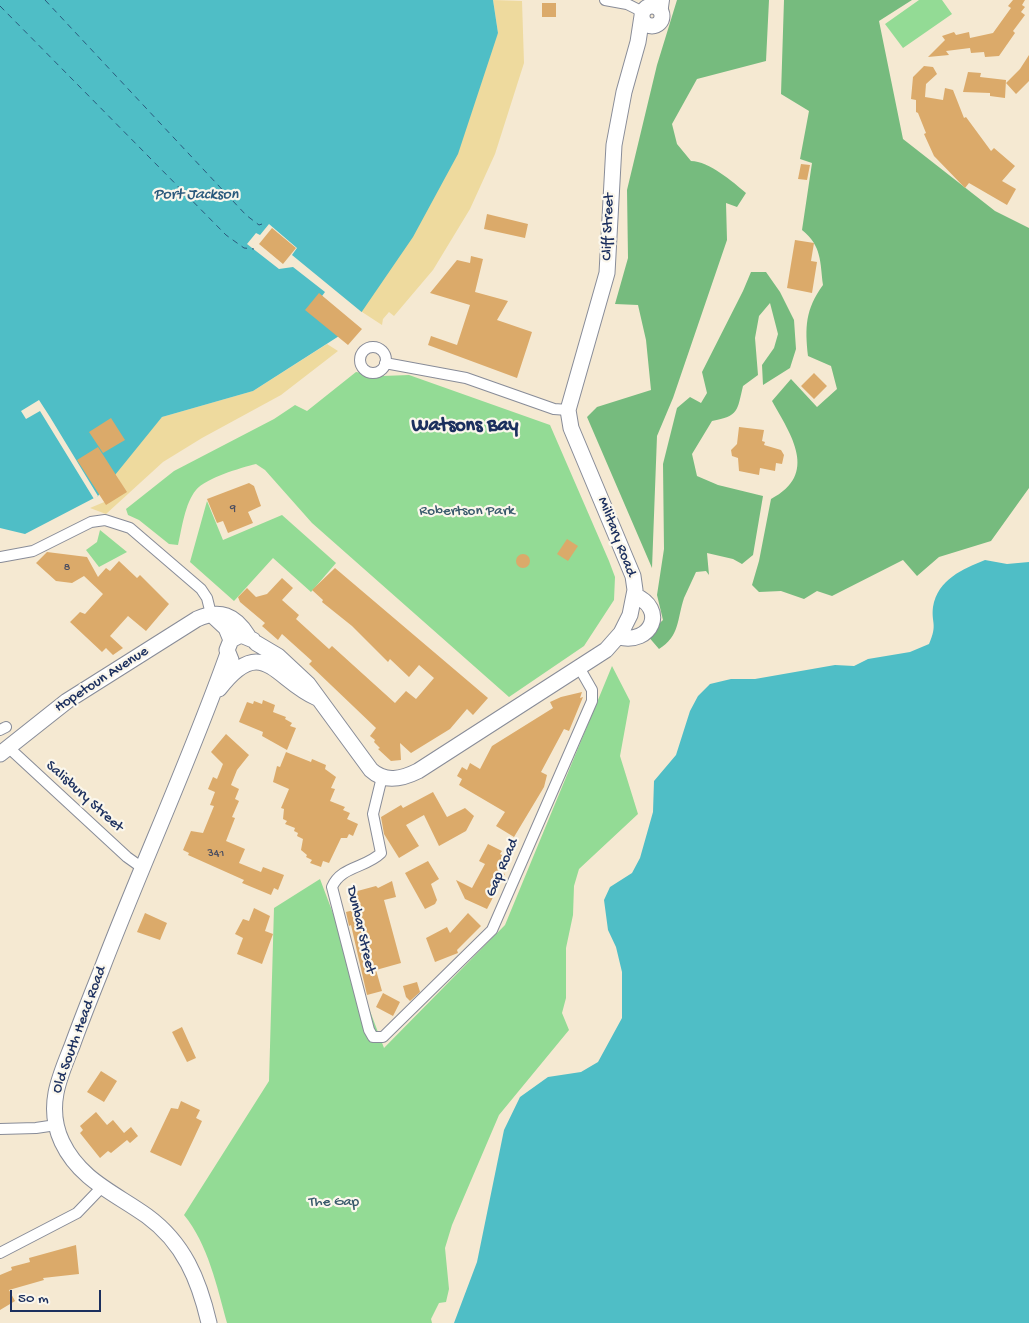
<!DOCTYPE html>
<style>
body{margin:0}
#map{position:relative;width:1029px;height:1323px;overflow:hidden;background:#f5e9d2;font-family:"Gochi Hand",sans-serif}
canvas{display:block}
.scale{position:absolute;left:10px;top:1290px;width:91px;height:22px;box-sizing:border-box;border:2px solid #1b2f5e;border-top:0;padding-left:6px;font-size:15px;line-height:18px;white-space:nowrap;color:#1b2f5e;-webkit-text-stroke:4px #fbf7ec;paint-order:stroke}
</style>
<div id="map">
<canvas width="1029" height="1323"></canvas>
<div class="scale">50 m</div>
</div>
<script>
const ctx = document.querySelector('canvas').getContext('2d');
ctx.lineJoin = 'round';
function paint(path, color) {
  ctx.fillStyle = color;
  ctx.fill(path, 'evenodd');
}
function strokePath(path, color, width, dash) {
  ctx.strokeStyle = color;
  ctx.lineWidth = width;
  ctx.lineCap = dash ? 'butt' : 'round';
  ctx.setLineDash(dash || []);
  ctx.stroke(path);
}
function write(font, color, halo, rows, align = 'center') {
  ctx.font = font + ' "Gochi Hand",sans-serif';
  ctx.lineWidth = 4.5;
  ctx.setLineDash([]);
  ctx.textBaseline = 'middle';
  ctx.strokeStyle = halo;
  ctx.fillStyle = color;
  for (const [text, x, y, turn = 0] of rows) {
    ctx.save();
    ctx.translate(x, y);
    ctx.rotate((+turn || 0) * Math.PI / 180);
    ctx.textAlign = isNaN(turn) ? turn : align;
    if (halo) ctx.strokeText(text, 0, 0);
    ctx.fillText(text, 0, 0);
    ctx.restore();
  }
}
paint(new Path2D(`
 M 919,0 L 942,0 L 952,14 L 903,48 L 885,24 Z
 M 356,372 L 382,376 L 409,375 L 550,425 L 609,561 L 615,577 L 614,600 L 584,646 L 509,697 L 312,523 L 265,470 L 256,464 C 240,468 206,478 196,490 C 185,503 182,528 178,545 L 169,544 L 139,520 L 128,515 L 126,509 L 174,471 L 274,419 L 295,405 L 307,411 Z
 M 207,501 L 223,540 L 282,515 L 336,563 L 311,592 L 273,558 L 234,601 L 190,562 Z
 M 100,530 L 127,552 L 99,567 L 86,550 L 97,542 Z
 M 612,666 L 630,701 L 620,756 L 638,814 L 579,869 L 574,886 L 573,915 L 566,948 L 566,998 L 562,1013 L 569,1030 L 499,1115 L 452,1225 L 445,1248 L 449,1289 L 446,1302 L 439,1303 L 431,1319 L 432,1323 L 227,1323 C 217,1287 208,1244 184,1215 L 269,1081 L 274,908 L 320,879 L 384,1048 L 505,925 Z`), '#93db95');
paint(new Path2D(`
 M 677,0 L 769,0 L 766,61 L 697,79 L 672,124 L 677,144 L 691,161 C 709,161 733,182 746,193 L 737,207 L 726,203 L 727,240 L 673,398 L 657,436 L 652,568 L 587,417 L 597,407 L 651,390 L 646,340 L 638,305 L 615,304 L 628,258 L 627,190 L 657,65 Z
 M 784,0 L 912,0 L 879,21 L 903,139 L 995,211 L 1029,228 L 1029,488 L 991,541 L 939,557 L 917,576 L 903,560 L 832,596 L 817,591 L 804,599 L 781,591 L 759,592 L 752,585 L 759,561 L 771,499 C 819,474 791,435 772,401 L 791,379 L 817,407 L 837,389 L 831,366 L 808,356 C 805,327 805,310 823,285 C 820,262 822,246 802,230 L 812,163 L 800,159 L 809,111 L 781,94 Z
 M 751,272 L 766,272 L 780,292 L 794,320 L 796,349 L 790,368 L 763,385 L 762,365 L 774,348 L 778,334 L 770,303 L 759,316 L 755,338 L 758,375 L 743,386 C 737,411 739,416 712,421 L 692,454 L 697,476 L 718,485 L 763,496 L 753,555 L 742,564 L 733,559 L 707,553 L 709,575 L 706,571 L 696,572 C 692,581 688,589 684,598 C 677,619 680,636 659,649 L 647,635 L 663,620 L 657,595 L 664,549 L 663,464 L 677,408 L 690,397 L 701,403 L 707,393 L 702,372 L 743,291 Z`), '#76bb7e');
paint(new Path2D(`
 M 493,0 L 522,1 L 524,63 L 495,154 L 470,209 L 433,270 L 394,316 L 389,312 L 383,319 L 382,325 L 359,310 L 498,33 Z
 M 327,344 L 338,351 L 281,395 L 202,438 L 163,462 L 106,514 L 90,508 L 116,497 L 124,489 L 114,471 L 162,417 L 253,391 Z`), '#eeda9e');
paint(new Path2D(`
 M 0,0 L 493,0 L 498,33 L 458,154 L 413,237 L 350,329 L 253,391 L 162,417 L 98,496 L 25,534 L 0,528 Z
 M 985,560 L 1007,564 L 1029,562 L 1029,1323 L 454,1323 L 477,1262 L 504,1130 L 520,1097 L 548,1077 L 581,1072 L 598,1062 L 622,1018 L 622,972 L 616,947 L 608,930 L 604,900 L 610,887 L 632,873 L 640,858 L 653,812 L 654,781 L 676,755 L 690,711 L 698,696 L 710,684 L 731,679 L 755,679 L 835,665 L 854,666 L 868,659 L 910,652 L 929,644 C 938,624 931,623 933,607 C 938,579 963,569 985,560 Z`), '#4fbec6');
paint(new Path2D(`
 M 269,224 L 297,248 L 292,255 L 364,314 L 352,331 L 322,296 L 325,292 L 293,267 L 279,269 L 247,244 L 256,233 L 260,235 Z
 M 39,400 L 50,417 L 98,496 L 94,499 L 40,411 L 26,419 L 21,411 Z`), '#f5e9d2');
strokePath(new Path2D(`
 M 45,0 L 246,215 L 259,225 L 262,224
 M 0,6 L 226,235 L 244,248 L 254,249`), '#2b5a7d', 1, [6, 5]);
paint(new Path2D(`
 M 1013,0 L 1025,0 L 1022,5 L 1025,7 L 1021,12 L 1025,15 L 1013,31 L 1015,33 L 999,56 L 985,57 L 984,52 L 971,53 L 970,48 L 946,51 L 949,55 L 928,57 L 945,40 L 942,36 L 954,32 L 956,35 L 969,32 L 970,38 L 993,33 L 1011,8 L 1008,6 Z
 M 542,3 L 556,3 L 556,17 L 542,17 Z
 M 1029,55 L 1029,81 L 1016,94 L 1006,83 L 1020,69 Z
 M 924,66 L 933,67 L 937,74 L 926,84 L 925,97 L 943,100 L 945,88 L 953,90 L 964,118 L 966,117 L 991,151 L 994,148 L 1015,166 L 1002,181 L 1016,189 L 1007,205 L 969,183 L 965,188 L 934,156 L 924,134 L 926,133 L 918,113 L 916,112 L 916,100 L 911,99 L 913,77 Z
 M 968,72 L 981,73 L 980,77 L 1006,80 L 1005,98 L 990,96 L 990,93 L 963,92 Z
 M 801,164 L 810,165 L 807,180 L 798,179 Z
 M 487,214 L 528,224 L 525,238 L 484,229 Z
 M 272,228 L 296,248 L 283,264 L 259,244 Z
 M 795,240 L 814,243 L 811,261 L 817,262 L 812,293 L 787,288 Z
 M 471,256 L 483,259 L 475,292 L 508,301 L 497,320 L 532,332 L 517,378 L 428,345 L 431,336 L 457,345 L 470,305 L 430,293 L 457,260 L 470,263 Z
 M 319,293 L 362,329 L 348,345 L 305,310 Z
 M 814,373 L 827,386 L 814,399 L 801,386 Z
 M 111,418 L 125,440 L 103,453 L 89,432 Z
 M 739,427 L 764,430 L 762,441 L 765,442 L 764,445 L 781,450 L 784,455 L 782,464 L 776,463 L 775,471 L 760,468 L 759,475 L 739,471 L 738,458 L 732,456 L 731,450 L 737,444 Z
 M 98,447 L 127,492 L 106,505 L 77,460 Z
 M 249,483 L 254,486 L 261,506 L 248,512 L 253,523 L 228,533 L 223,521 L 217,523 L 207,499 Z
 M 567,539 L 578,546 L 568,561 L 557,554 Z
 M 47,552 L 87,557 L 98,577 L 106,568 L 110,571 L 119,561 L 137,578 L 140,575 L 169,604 L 146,631 L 128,616 L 110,636 L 123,648 L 113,655 L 106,648 L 102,652 L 70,622 L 80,612 L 85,614 L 103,594 L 84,576 L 72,583 L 56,581 L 36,563 Z
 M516 561a7 7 0 1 1 14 0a7 7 0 1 1-14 0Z
 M 335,568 L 488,698 L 473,715 L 467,709 L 450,729 L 411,753 L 400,743 L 401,760 L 391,761 L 378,749 L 380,748 L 374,742 L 375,740 L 370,736 L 376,728 L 309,664 L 312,661 L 282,634 L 278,640 L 262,626 L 265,623 L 240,602 L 238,597 L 247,588 L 256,597 L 267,594 L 282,578 L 293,588 L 282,600 L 299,615 L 296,619 L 329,649 L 332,646 L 395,703 L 406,691 L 416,699 L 434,678 L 419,665 L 409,677 L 390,659 L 388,662 L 352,626 L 322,602 L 323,600 L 312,590 Z
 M 582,692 L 580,698 L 583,697 L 569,731 L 564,729 L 541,772 L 547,775 L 544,787 L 514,837 L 496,826 L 505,812 L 459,785 L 462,779 L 457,776 L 462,767 L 467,770 L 470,763 L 480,769 L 492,746 L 553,708 L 550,702 L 561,697 Z
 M 263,700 L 275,705 L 273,712 L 286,717 L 285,719 L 292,723 L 290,726 L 296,728 L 287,750 L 262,736 L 263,732 L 239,722 L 247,702 L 253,704 L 254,701 L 262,704 Z
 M 226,734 L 249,755 L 237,770 L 231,785 L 239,789 L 235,799 L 239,801 L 232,817 L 235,818 L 226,841 L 245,849 L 239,863 L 261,872 L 263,867 L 284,875 L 278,890 L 274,888 L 271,895 L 242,883 L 244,880 L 188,855 L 189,853 L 183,850 L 191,831 L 203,833 L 214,806 L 210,805 L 215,792 L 208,789 L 213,777 L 217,779 L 223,764 L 211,752 Z
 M 286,752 L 311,762 L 312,759 L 326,765 L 325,769 L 336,777 L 331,788 L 335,789 L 330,801 L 345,807 L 343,810 L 350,813 L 347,819 L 358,824 L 353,836 L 349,834 L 347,838 L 341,838 L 329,863 L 323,861 L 321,867 L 310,863 L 312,860 L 306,857 L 307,855 L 301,850 L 303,839 L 297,836 L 298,833 L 294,831 L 295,828 L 285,824 L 287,821 L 283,819 L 284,809 L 281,808 L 289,789 L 273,782 L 277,766 L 280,767 Z
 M 433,792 L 447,817 L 465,808 L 474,816 L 466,831 L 439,846 L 424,815 L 406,825 L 419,846 L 399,858 L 384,834 L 381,817 L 401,805 L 403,808 Z
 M 488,844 L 502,851 L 500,854 L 508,858 L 500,872 L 505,874 L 487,909 L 465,899 L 456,880 L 472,888 L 485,864 L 479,861 Z
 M 428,861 L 439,879 L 431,884 L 437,900 L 435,904 L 425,909 L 405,873 Z
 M 392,881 L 396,897 L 384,900 L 401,963 L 376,970 L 382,991 L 367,995 L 351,925 L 349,926 L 346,912 L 354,910 L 350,893 L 376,886 L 378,888 Z
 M 254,908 L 270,916 L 265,931 L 273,934 L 262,964 L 237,954 L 243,938 L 235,934 L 243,919 L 249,921 Z
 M 145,913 L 167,923 L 160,940 L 137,932 Z
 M 468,913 L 481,926 L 457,950 L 458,953 L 435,962 L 426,938 L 447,927 L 450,933 Z
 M 417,982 L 420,992 L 410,1001 L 406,997 L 403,986 Z
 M 383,993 L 400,1002 L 393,1016 L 376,1007 Z
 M 182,1027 L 196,1058 L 187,1062 L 172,1032 Z
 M 101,1071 L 117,1081 L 104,1102 L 87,1092 Z
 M 181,1101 L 200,1110 L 196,1118 L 202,1121 L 181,1166 L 150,1152 L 171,1108 L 178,1109 Z
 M 96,1112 L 107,1125 L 113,1120 L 124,1133 L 131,1127 L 138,1136 L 130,1143 L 127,1140 L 111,1153 L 108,1151 L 100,1158 L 80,1133 L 83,1130 L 80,1126 Z
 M 76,1245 L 79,1274 L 43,1278 L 44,1280 L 9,1290 L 15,1301 L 0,1310 L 0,1275 L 12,1270 L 11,1267 L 30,1262 L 29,1258 Z`), '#dbaa6a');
const street = new Path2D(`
 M 605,0 L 627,4 L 643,12
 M 652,6 L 657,0
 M 662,14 L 664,0
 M360 360a13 13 0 1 1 26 0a13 13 0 1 1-26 0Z
 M 385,363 L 466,378 L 554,409 L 568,410
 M 0,557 L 33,551 L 91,522 L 105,520 L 130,528 L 201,589 L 207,598 L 211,614
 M 0,730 L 6,727
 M 8,747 L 127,857 L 141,867
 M 382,777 L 373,814 L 381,853 C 366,868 341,866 332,887 L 369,1030 L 373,1037 L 383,1037 L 492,930 L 592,701 L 592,690 L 580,669
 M 0,1129 L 36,1128 L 56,1125
 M 0,1253 L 77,1213 L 102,1187`);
const secondary = new Path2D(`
 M642 16a10 10 0 1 1 20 0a10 10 0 1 1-20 0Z
 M 211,614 L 226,628 L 231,640
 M 619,637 C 651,645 668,609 634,595
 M 256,643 L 278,656 L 308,684 L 371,770 C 385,783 402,779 418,771 L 606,650 L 621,633 L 630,615 L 635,590 L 633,576 L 571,428 L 568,410 L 607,273 L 614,145 L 624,92 L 638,42 L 642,16
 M 231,660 L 227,650 L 231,640 L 241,635 L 253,640
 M 219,689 C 263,632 275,680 317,698
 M 0,754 L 67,701 L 197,619 C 220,609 235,615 248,636
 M 209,1323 C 199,1280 184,1243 147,1216 C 115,1193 80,1180 62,1142 C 55,1127 53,1109 56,1093 C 59,1077 66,1061 72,1046 C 81,1021 91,996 101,971 C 142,864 190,760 228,653`);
strokePath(street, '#888c98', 12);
strokePath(secondary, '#888c98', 17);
strokePath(street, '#fff', 10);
strokePath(secondary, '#fff', 15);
write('12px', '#4b4e61', null, [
 ["9",233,509],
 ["8",67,568],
 ["341",216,854]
]);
write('15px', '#1b2f5e', '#fbf7ec', [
 ["Cliff Street",609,227,-88],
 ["Military Road",616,537,69],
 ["Hopetoun Avenue",102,680,-33],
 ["Salisbury Street",84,797,42],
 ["Gap Road",503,868,-67],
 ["Dunbar Street",360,930,77],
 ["Old South Head Road",80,1030,-70]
]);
write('15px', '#395a6c', '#fbf7ec', [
 ["Robertson Park",467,512],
 ["The Gap",334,1203]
]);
write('italic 16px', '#2b5a7d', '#fbf7ec', [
 ["Port Jackson",196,196]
]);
write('bold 20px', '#1b2f5e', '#fbf7ec', [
 ["Watsons Bay",465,427]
]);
</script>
